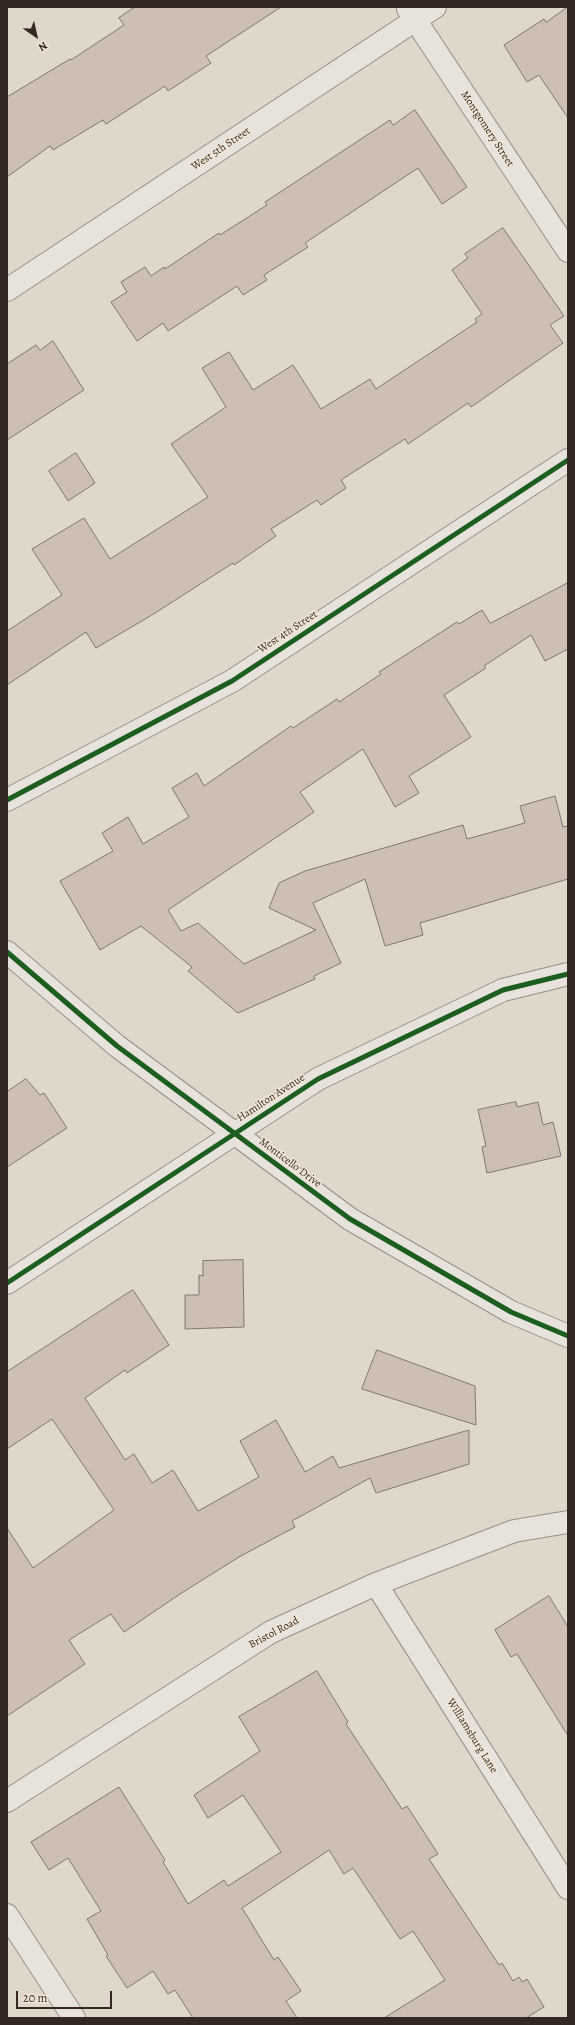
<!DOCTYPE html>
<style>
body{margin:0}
#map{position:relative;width:575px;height:2025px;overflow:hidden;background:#dfd7c9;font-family:Alegreya,serif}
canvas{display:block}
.frame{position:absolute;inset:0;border:8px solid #352822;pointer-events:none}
.north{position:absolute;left:16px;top:16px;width:40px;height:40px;-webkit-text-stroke:3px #f1e6d5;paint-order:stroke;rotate:146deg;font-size:11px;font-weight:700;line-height:16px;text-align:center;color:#352822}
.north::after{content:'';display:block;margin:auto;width:14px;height:18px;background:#352822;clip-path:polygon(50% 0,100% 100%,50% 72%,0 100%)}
.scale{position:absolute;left:16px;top:1991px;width:96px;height:18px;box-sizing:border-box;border:2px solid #352822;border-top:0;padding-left:5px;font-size:12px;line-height:14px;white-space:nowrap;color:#352822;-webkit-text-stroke:3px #f1e6d5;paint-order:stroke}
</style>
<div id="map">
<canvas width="575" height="2025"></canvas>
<div class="frame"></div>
<div class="north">N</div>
<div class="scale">20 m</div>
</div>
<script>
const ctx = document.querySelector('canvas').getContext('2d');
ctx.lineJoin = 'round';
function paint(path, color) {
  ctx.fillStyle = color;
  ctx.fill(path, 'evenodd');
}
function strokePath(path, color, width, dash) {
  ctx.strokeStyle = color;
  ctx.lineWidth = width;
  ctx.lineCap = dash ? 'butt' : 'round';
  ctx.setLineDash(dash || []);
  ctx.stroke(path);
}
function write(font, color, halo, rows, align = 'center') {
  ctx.font = font + ' Alegreya,serif';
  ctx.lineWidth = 3;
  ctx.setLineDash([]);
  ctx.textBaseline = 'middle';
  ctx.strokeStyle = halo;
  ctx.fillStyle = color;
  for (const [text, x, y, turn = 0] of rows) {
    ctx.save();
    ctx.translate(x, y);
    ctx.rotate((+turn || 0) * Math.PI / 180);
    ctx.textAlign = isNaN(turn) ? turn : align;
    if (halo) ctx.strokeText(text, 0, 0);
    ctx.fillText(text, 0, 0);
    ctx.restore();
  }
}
const building = new Path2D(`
 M 135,7 L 281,7 L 206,56 L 211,63 L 168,91 L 165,86 L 106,124 L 103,120 L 53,150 L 50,146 L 7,177 L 7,97 L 70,59 L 71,60 L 124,25 L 119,18 Z
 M 568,7 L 568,118 L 539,75 L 527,82 L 504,45 L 544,19 L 546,22 Z
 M 415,110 L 467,187 L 442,204 L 418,168 L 305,243 L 308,247 L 264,275 L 267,280 L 243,295 L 237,286 L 168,331 L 163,323 L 137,341 L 111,302 L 127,292 L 121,282 L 145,267 L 151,276 L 164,267 L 165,269 L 219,233 L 220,235 L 267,205 L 265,202 L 390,120 L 393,125 Z
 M 503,228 L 564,316 L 550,325 L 563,343 L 471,407 L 468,403 L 408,444 L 405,439 L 341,480 L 346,488 L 321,505 L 317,500 L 271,529 L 276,536 L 234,565 L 233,563 L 152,615 L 96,648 L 86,632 L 7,685 L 7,631 L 62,595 L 32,549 L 84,518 L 110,559 L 208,497 L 171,444 L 226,407 L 202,368 L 229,352 L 253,390 L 293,365 L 321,409 L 370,379 L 376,389 L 477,322 L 475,319 L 482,314 L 452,270 L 468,258 L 465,254 Z
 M 53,341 L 84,390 L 7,440 L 7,364 L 36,345 L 40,350 Z
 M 76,453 L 95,483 L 68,501 L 49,471 Z
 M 568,583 L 568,649 L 545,661 L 531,635 L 484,666 L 486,668 L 444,695 L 471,737 L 409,776 L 419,793 L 395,807 L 363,749 L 300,792 L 314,812 L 168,910 L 181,931 L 198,923 L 244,964 L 316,930 L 269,908 L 279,883 L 305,871 L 463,825 L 467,839 L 525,823 L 520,806 L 555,796 L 563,827 L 568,826 L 568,879 L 420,923 L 423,935 L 385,946 L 365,879 L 313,903 L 341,963 L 314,976 L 315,979 L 238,1013 L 188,971 L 192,967 L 141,926 L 100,950 L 60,881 L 113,851 L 102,833 L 128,817 L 143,844 L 189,817 L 172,788 L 197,773 L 204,786 L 291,726 L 293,728 L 337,699 L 339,702 L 381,674 L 379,672 L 457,622 L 459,624 L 482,610 L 490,623 Z
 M 26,1079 L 40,1095 L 44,1093 L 67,1128 L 7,1167 L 7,1092 Z
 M 516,1102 L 517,1107 L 538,1102 L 543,1125 L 553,1122 L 561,1156 L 487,1173 L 482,1147 L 486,1146 L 478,1110 Z
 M 243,1260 L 244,1327 L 185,1329 L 185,1295 L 199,1295 L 199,1275 L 203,1276 L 203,1261 Z
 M 133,1290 L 169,1345 L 127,1373 L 125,1370 L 85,1398 L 125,1460 L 134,1454 L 152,1483 L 173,1470 L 198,1511 L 259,1477 L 240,1441 L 276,1420 L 305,1472 L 333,1456 L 339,1468 L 469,1430 L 469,1464 L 376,1493 L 370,1478 L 292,1521 L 295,1527 L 239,1557 L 180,1594 L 124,1632 L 111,1614 L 69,1640 L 85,1664 L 7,1716 L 7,1528 L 33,1568 L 114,1510 L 52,1419 L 7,1449 L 7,1372 Z
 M 377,1350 L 475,1386 L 476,1425 L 362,1389 Z
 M 549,1596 L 568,1627 L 568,1736 L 517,1654 L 511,1657 L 495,1630 Z
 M 317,1671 L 348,1722 L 346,1724 L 402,1809 L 407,1806 L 438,1854 L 429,1859 L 499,1965 L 502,1963 L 513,1981 L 519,1977 L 522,1982 L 527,1979 L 544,2007 L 526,2018 L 384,2018 L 445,1980 L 413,1931 L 400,1939 L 353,1868 L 344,1874 L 329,1850 L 242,1908 L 274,1960 L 278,1957 L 301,1991 L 286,2001 L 297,2018 L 193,2018 L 175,1990 L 168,1994 L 153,1971 L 127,1988 L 106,1956 L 108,1955 L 87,1919 L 101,1911 L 68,1858 L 49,1870 L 31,1842 L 119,1787 L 165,1860 L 163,1862 L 188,1904 L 224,1880 L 228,1886 L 281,1852 L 243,1795 L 208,1818 L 194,1795 L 260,1751 L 239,1717 Z`);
paint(building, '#cebfb5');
strokePath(building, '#7e7870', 1);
const minor = new Path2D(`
 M 408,9 L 568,251
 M 7,290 L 435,7
 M 7,800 L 232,681 L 568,460
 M 7,952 L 117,1046 L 350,1219 L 511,1312 L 568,1336
 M 7,1283 L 318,1079 L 503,990 L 568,974
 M 376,1584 L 568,1888
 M 7,1801 L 271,1632 L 376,1584 L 514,1531 L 568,1522
 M 7,1915 L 74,2018`);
strokePath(minor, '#969087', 24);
strokePath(minor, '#e7e2db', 22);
strokePath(new Path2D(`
 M 7,800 L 232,681 L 568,460
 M 7,952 L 117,1046 L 350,1219 L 511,1312 L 568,1336
 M 7,1283 L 318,1079 L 503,990 L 568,974`), '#1b5e20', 5);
write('11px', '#352822', '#f1e6d5', [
 ["Montgomery Street",487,129,57],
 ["West 5th Street",221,149,-34],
 ["West 4th Street",288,632,-33],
 ["Hamilton Avenue",271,1098,-33],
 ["Monticello Drive",290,1163,37],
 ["Bristol Road",274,1633,-28],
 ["Williamsburg Lane",472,1736,58]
]);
</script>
